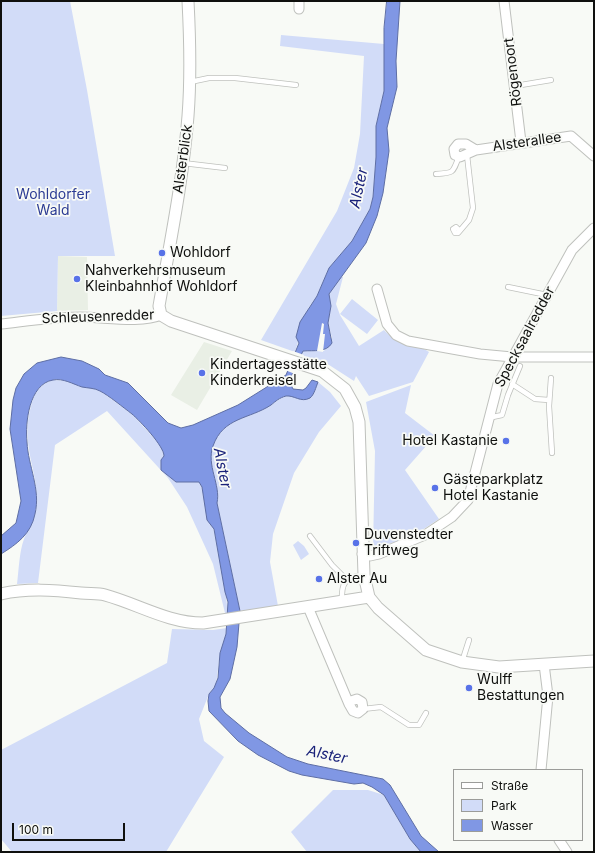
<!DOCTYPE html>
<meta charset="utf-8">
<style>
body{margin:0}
#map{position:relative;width:595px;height:853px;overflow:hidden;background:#f8faf6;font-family:Inter,sans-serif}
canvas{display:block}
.frame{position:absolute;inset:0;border:2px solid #0f100e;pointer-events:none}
.legend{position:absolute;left:453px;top:769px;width:130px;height:72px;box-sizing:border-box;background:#f8faf6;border:1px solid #9b9c99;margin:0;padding:5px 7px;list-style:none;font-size:12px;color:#0f100e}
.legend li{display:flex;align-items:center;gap:8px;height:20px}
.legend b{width:20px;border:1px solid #9b9c99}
.scale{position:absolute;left:12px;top:823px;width:113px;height:18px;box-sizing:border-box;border:2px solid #0f100e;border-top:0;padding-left:5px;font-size:12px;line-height:14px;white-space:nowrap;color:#0f100e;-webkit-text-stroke:3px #f8faf6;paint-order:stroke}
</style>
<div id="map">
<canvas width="595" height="853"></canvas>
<div class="frame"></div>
<ul class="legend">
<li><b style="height:5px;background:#fff"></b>Straße</li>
<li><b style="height:11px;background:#d2dcf8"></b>Park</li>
<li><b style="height:11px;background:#8097e4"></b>Wasser</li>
</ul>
<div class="scale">100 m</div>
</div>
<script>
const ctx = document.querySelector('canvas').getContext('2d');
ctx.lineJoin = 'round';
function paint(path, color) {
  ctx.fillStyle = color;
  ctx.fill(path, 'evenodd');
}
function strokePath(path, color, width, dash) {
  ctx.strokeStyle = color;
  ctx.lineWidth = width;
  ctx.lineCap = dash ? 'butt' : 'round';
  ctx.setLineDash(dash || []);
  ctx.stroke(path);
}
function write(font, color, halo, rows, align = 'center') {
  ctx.font = font + ' Inter,sans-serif';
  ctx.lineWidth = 3.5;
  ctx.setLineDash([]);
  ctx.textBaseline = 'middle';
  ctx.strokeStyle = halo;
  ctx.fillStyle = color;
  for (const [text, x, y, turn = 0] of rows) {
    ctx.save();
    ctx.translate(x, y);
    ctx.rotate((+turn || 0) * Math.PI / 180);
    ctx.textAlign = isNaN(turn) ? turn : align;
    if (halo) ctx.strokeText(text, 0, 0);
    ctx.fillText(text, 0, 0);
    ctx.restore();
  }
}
paint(new Path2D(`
 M 58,256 L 87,257 L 88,310 L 57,311 Z
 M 204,342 L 232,351 L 197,410 L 171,395 Z`), '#e9efe5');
paint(new Path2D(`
 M 1,1 L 70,1 L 87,90 L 115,256 L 58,256 L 57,311 L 1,316 Z
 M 281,35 L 384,44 L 384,91 L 376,126 L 376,157 L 373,197 L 370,209 L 352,241 L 329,268 L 317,296 L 309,307 L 295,352 L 261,340 L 337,211 L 354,168 L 360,134 L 364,56 L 280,46 Z
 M 341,277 L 343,277 L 336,304 L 340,315 L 359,346 L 384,330 C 396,344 415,342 429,352 L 413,382 L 369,396 L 356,376 L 354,381 L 326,363 L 302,355 L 303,351 L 324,351 L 332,338 L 328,323 L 331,306 L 329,294 Z
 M 352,299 L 378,320 L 367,334 L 340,314 Z
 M 53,380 L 67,381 L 99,390 L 133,415 L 161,446 L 164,457 L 161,460 L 161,470 L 176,482 L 199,482 C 208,494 230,598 227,613 L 225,613 L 213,564 L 187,507 L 168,478 L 107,411 L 55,445 L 38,583 L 17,584 C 19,569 19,553 24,539 C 27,529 34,524 36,511 C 41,473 19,447 31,406 C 35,392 39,385 53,380 Z
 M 318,382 L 330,392 L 341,406 L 319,432 L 294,473 L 273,534 L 270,562 L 278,606 L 240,611 L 217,503 C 220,488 210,470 211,454 C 213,424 246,417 269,406 C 275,403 279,398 287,396 C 294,395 304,396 312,396 Z
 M 411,385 L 405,413 L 435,436 L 405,470 L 439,519 L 413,536 L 373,549 L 375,451 L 366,402 Z
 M 298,541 L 304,546 L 309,554 L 301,560 L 293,545 Z
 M 227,628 L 225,641 L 220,653 L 216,685 L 209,694 L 199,719 L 204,741 L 224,757 L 166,852 L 12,852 L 1,839 L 1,750 L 167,663 L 172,629 L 213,630 Z
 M 333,790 L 368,790 L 384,795 L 410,839 L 421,852 L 307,852 L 291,832 Z`), '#d2dcf8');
const water = new Path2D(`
 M 387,1 L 400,1 L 396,61 L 397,87 L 387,128 L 389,151 L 383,193 L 377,216 L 366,243 L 329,294 L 331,306 L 328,323 L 332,343 C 326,353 314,350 303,351 L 289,381 L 293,389 L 303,390 L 306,388 L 312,380 L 318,382 C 316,387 314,395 310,398 C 301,403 294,395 286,396 C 279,398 276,401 271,405 C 250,419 223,417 213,446 C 206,465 221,485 217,503 L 240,611 L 237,647 L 230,679 L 220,697 L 221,708 L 225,713 L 249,733 L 287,757 L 308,764 L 383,779 L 390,785 L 421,836 L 439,852 L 421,852 L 410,839 L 384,795 L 372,787 L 363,783 L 354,784 L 302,775 L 289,771 L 258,755 L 238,741 L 209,711 L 208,701 L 209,694 L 214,688 L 218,678 L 220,653 L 226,634 L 228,602 L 225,592 L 214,529 L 207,520 L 202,487 L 199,482 L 176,482 L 161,470 L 161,460 L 164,456 C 164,446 140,421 132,414 C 124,408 108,395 100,391 C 95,388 87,388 82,387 C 73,384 63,378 53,380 C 29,384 25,423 27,442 C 28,466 41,489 35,514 C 31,534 17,544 1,554 L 1,536 L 16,523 L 21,501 L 10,429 L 13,400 L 16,388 L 24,374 L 37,363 L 61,357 L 82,361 L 99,369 L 105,375 L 128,383 L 168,423 L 181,428 L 193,425 L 238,405 L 286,375 L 299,343 L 296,337 L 300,322 L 317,296 L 329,268 L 352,241 L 370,209 L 373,197 L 376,157 L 376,126 L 384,91 L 384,28 Z`);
paint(water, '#8097e4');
strokePath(water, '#5e6ea4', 1);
paint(new Path2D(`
 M 322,323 L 324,324 L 323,334 L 325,334 L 323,352 L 317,351 Z
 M 293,351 L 304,355 L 295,374 L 285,370 Z`), '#f8faf6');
const service = new Path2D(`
 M 190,82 L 209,78 L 235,78 L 296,85
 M 515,86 L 551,80
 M 183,163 L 225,168
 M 436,174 C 454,173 453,173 459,156
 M 459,230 L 456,227 L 453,229 L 455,233 L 458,233 L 469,220 L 473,208 L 467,155
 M 508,287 L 547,295
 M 551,378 L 549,406 L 552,453
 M 512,384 L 535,399 L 549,400
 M 488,418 L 502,415 L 508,395 L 520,366
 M 310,536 L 332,565 L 347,580
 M 342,601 C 341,583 345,577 364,575
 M 462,662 L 469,640
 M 363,709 L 381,707 L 409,725 L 419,725 L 426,713`);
const minor = new Path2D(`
 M 504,1 L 521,142
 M 299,9 L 299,1
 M 476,150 L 466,144 L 458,144 L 454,149 L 455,155 L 460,157 L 476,150 L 571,136 L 594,156
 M 377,289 L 387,324 L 396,335 L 408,341 L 480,354 L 512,357 L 594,357
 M 1,324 C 28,321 54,317 81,317 C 104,317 141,324 161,315
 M 362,554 L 370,556 L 379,554 L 425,535 L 452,517 L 468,500 L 498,384 L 572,250 L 594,228
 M 308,607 L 349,704 L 353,711 L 358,713 L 363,709 L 362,702 L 357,699 L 351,701 L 349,704
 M 541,770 L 548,696 L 544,664
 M 559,840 L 567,852`);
const tertiary = new Path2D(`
 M 188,1 C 190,39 191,78 188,116 C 183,180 170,243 159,306 L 161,315 L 171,321 L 322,371 L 345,389 L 355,407 L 359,422 L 364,575 L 369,597 L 378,608 L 426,650 L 462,662 L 499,667 L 594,661
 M 1,594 C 27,588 54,590 81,593 C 89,594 98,593 105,595 C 138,604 168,623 203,623 L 369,597`);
strokePath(service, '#bfc1bd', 6);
strokePath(minor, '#bfc1bd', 11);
strokePath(tertiary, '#bfc1bd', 13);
strokePath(service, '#fff', 4.5);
strokePath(minor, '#fff', 9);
strokePath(tertiary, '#fff', 11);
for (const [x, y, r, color] of [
 [162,253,4,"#5872e8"],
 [77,279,4,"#5872e8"],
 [202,373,4,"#5872e8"],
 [506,441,4,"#5872e8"],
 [435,488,4,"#5872e8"],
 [356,543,4,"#5872e8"],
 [319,579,4,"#5872e8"],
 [469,688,4,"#5872e8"]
]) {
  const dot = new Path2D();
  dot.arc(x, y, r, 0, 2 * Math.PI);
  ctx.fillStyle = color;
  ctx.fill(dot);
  strokePath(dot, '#f8faf6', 1.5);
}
write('14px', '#0f100e', '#f8faf6', [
 ["Rögenoort",513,72,-97],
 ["Alsterallee",527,142,-8],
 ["Alsterblick",183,159,-82],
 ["Schleusenredder",98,317,-2],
 ["Specksaalredder",525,337,-62]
]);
write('14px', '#2b3b94', '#f8faf6', [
 ["Wohldorfer",53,195],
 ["Wald",53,211]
]);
write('14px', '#0f100e', '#f8faf6', [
 ["Wohldorf",170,253],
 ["Nahverkehrsmuseum",85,271],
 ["Kleinbahnhof Wohldorf",85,287],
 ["Kindertagesstätte",210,365],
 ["Kinderkreisel",210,381],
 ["Hotel Kastanie",498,441,"right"],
 ["Gästeparkplatz",443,480],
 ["Hotel Kastanie",443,496],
 ["Duvenstedter",364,535],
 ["Triftweg",364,551],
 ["Alster Au",327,579],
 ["Wulff",477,680],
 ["Bestattungen",477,696]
], 'left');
write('italic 15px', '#1a227a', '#f8faf6', [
 ["Alster",359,188,-78],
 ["Alster",222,468,79],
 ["Alster",327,755,12]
]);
</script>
